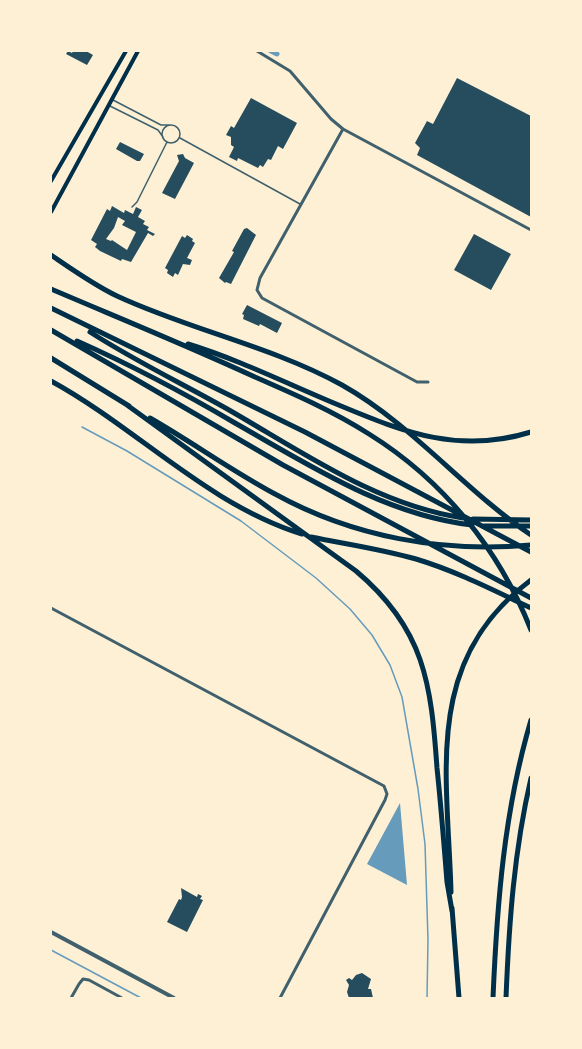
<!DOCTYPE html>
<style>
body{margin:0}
#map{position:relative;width:582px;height:1049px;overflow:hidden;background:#fdf0d5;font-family:"Fira Sans",sans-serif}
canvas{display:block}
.frame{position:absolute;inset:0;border:52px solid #fdf0d5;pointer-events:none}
</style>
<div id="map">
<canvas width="582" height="1049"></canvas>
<div class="frame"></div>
</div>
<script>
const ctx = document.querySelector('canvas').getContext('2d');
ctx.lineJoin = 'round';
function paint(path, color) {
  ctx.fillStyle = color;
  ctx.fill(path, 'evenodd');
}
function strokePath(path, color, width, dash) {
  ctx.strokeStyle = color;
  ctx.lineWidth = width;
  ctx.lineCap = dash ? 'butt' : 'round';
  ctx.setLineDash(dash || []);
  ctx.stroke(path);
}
paint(new Path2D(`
 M 400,803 L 407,885 L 367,864 Z`), '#669bbc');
strokePath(new Path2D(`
 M 82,427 L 127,451 L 241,521 L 316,578 L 350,609 L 372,635 L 390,665 L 402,697 L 418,789 L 425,844 L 428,940 L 427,998
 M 51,950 L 141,998`), '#669bbc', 1.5);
strokePath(new Path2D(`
 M 271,51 L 277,54`), '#669bbc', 5);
paint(new Path2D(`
 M 68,51 L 72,53 L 73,51 L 86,51 L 93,55 L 87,65 L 66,54 Z
 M 457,78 L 531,116 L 531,217 L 417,155 L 420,148 L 415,143 L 427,121 L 433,124 Z
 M 251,98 L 297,123 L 283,149 L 278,146 L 271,160 L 268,159 L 263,167 L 260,165 L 258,168 L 238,158 L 237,161 L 229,157 L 234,147 L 231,145 L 231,137 L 226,135 L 231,126 L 234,128 Z
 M 120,142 L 144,154 L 140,161 L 137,161 L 116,149 Z
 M 183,154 L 185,158 L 194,163 L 175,199 L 162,193 L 179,161 L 177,155 Z
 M 112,206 L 124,213 L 125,210 L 133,214 L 136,207 L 142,210 L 138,217 L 145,221 L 143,224 L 149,227 L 147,230 L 155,234 L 153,236 L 148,233 L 131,262 L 122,259 L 121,261 L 100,251 L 95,247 L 97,244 L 91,240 L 107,209 L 110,211 ZM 118,217 L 125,221 L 122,225 L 136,232 L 127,250 L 112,240 L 111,241 L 106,239 L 114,228 Z
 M 247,228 L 256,235 L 231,284 L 226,282 L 225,283 L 219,278 L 234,252 L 232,251 L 244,229 Z
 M 474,234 L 511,254 L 491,290 L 454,270 Z
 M 187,235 L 193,239 L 192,241 L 195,243 L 187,258 L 192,260 L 190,265 L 183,264 L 178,275 L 175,273 L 173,277 L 167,273 L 168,270 L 165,268 L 182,236 L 185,238 Z
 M 247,305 L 282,323 L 277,333 L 260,324 L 259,326 L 243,319 L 244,315 L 242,314 Z
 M 181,888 L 197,897 L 198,894 L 202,896 L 200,899 L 203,900 L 187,932 L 167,922 L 179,899 L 181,900 L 182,897 Z
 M 362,973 L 371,979 L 368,989 L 371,989 L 373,998 L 349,998 L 347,992 L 349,985 L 346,980 L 349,978 L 352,980 L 356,975 Z`), '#264d5e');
strokePath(new Path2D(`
 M 113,100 L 161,125 L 169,125
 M 110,106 L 158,130 L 163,137
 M162 134a9 9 0 1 1 18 0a9 9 0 1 1-18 0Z
 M 180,138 L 300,204
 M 132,207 L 137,202 L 167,142`), '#3f606c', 1.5);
strokePath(new Path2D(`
 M 257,51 L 290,71 L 331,119 L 343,129 L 531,230
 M 343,129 L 260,278 L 257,290 L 262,298 L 417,382 L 428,382
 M 51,608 L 384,786 L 387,794 L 385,800 L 280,998
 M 71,998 L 79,984 L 83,979 L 89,980 L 122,998`), '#3f606c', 3);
strokePath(new Path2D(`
 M 51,932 L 174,998`), '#3f606c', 4);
strokePath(new Path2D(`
 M 51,181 L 126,51
 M 51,212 L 138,51`), '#003049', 4);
strokePath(new Path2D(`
 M 51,255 C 73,270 94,285 117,296 C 190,330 271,346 342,385 C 413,425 464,490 531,535
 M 51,289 C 119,318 188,346 255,377 C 294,394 333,411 369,434 C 443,480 499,549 531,630
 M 51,308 L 305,432 L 531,552
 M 51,330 L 283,465 L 531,598
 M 90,332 C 135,361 183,384 229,410 C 304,453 377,505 463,518
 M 77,341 C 131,365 184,393 235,423 C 309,465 385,515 472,525
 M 188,344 C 240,360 290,385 341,406 C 406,433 460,454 531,432
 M 51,358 L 129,406
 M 51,381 C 137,428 208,505 302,534
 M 127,405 L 356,571 C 425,629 431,684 437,768 C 441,806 444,844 447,882 L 452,911
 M 150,418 C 192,442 232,471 275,494 C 353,537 442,553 531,545
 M 473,519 L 531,520
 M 484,526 L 531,526
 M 311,537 C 346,544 381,549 416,559 C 456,571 493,590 531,608
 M 451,892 C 448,775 422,661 531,580
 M 452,908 L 459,998
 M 493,998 C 497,904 504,811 531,720
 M 506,998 C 509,923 514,851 531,778`), '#003049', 5);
</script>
